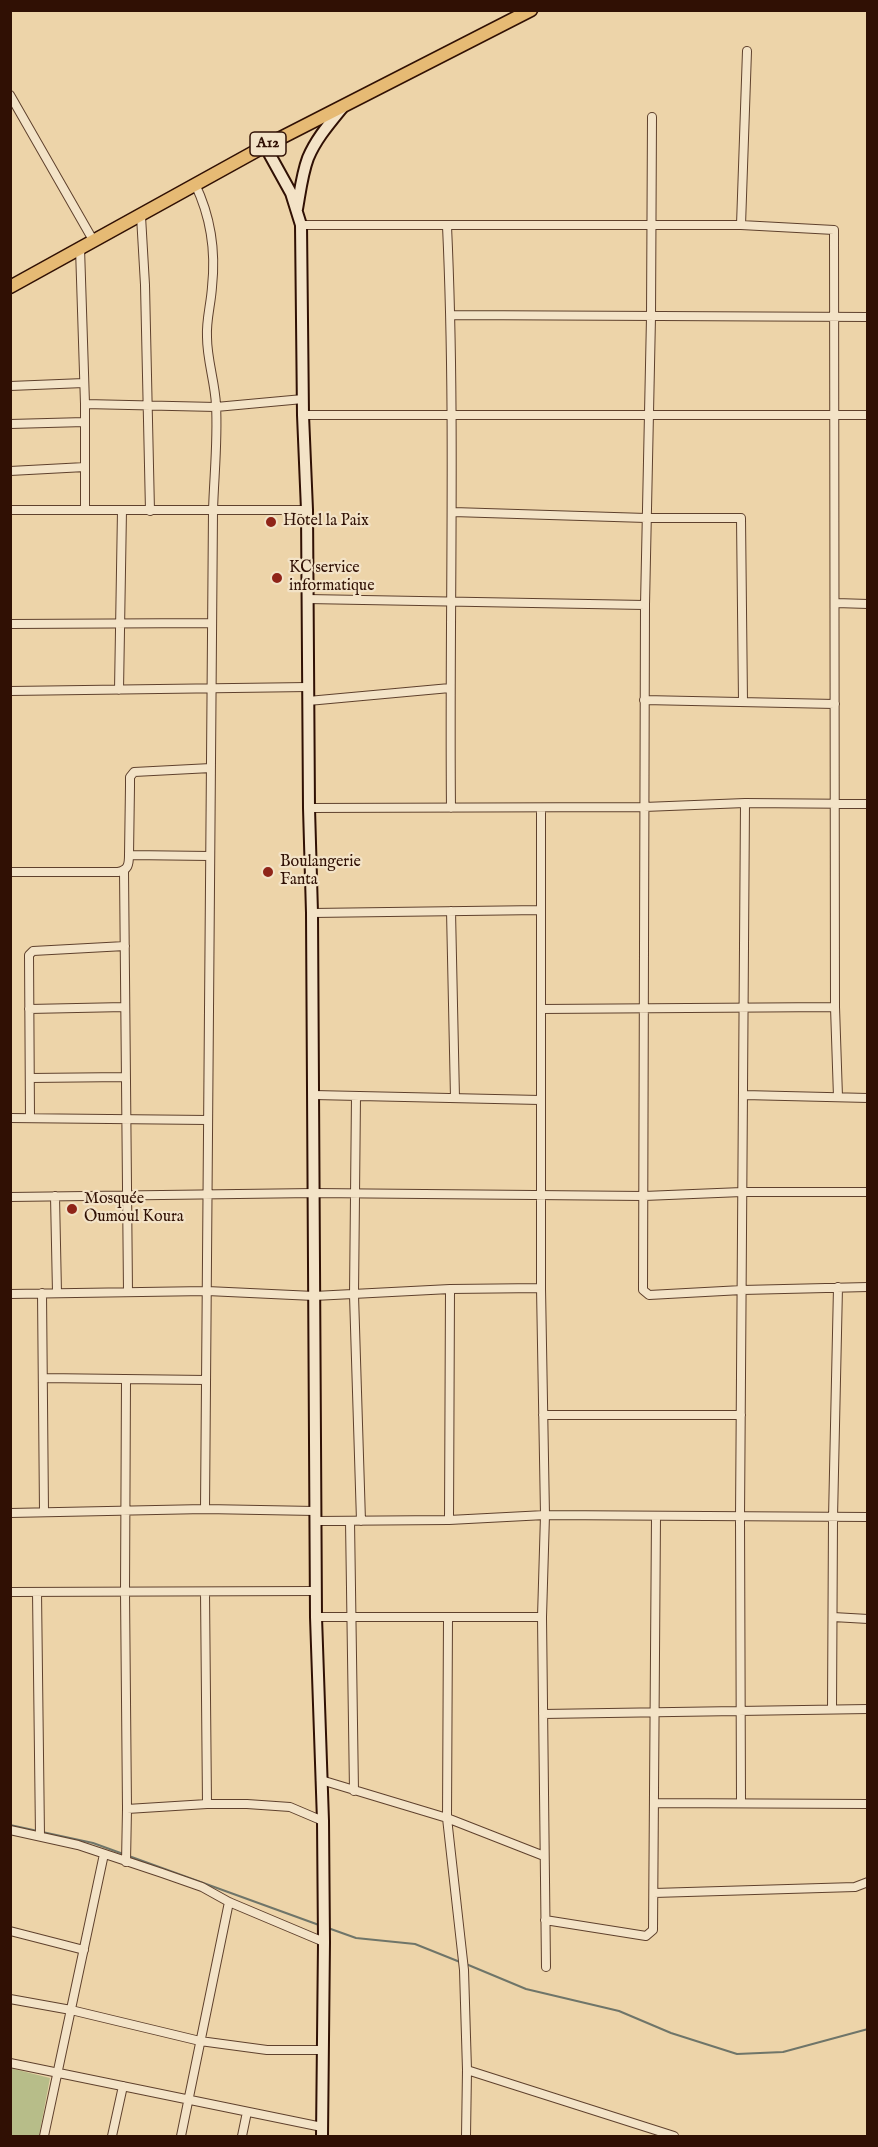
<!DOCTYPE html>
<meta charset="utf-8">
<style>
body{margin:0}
#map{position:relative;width:878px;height:2147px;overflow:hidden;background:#edd4a9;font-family:"IM FELL English",serif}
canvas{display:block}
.frame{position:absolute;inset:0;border:12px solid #301004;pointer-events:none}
</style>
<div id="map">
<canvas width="878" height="2147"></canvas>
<div class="frame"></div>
</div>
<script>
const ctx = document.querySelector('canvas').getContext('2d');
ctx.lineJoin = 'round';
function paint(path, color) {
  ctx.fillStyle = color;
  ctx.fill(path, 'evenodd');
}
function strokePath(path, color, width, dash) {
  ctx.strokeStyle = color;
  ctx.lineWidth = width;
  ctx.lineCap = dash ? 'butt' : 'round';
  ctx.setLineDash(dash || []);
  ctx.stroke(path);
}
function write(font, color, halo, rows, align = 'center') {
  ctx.font = font + ' "IM FELL English",serif';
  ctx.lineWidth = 4.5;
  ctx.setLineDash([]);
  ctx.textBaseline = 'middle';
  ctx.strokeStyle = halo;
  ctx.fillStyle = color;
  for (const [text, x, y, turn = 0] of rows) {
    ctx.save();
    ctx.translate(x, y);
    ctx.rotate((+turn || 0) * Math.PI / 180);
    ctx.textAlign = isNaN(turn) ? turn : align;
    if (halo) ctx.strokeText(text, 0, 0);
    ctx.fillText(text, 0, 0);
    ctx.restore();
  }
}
paint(new Path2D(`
 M 10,2068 L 50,2078 L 39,2136 L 11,2136 Z`), '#b7bd89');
strokePath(new Path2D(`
 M 10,1825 L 93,1843 L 319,1925
 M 328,1928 L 356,1938 L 415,1944 L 460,1962
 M 466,1964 L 526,1989 L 619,2011 L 671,2033 L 737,2054 L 783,2052 L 868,2029`), '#6f7569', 2);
const street = new Path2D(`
 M 10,95 L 93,240
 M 652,117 L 651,317 L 645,605 L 643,1290 L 649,1295 L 742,1290 L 868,1287
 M 195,184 C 211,217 216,250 212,287 C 211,304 206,320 207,337 C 207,360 215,382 216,405 C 218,440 214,476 213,511 L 205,1509
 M 141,216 L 145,285 L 150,511
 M 301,225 L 741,225 L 834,230 L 835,1007 L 838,1097
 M 741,225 L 747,51
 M 447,226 C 456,420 449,614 451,808
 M 80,248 L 85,404 L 85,510
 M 451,315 L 868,317
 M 10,386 L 84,383
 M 85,404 L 216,407 L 303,399
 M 303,415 L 868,415
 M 10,424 L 85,422
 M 10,471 L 85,467
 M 10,510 L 307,510
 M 453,512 L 646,518 L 741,518 L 743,702
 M 307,599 L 645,605
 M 836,603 L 868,604
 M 10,624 L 212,623
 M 119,690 L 122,510
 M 10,691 L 308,687
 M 644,700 L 835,704
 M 308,701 L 450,688
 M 309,808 L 644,807 L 745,803 L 868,804
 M 541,808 L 541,1288 L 545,1515 L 542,1617 L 546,1967
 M 129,855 L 130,786 L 130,777 L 134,772 L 211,768
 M 124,871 L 128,1292
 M 10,872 L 118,872 C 128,870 129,865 129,855 L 210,856
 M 451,911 L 455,1098
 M 312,913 L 541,910
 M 29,1009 L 125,1007
 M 541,1009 L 835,1007
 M 30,1078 L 126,1077
 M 314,1095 L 540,1100
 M 744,1095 L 868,1098
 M 356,1096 L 354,1295 L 361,1521
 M 10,1118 L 208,1120
 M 30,1118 L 29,955 L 33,951 L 125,946
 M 55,1196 L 57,1293
 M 10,1197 L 314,1193 L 644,1196 L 742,1192 L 868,1192
 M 42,1293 L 44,1512
 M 10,1294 L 207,1291 L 314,1296 L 450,1289 L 541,1288
 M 43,1378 L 206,1380
 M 543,1415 L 741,1415
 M 10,1513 L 205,1509 L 315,1511
 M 449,1520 L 450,1289
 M 315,1521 L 449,1520 L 545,1515 L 868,1517
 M 350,1521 L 354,1791
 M 10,1592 L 316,1591
 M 37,1592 L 40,1836
 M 205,1592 L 207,1804
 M 316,1617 L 542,1617
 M 448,1617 L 447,1818 L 464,1970 L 467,2070 L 466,2136
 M 833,1617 L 868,1619
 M 832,1709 L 833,1518 L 838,1287
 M 543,1714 L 868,1709
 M 321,1780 L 447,1818 L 544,1856
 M 654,1803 L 868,1804
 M 741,1803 L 740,1517 L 745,803
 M 127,1809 L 207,1804 L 247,1804 L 290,1807 L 323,1821
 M 10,1830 L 78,1845 L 162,1873 L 202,1887 L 229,1902 L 324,1942
 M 126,1862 L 127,1809 L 125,1592 L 126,1380
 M 654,1893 L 855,1887 L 868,1882
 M 545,1920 L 646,1936 L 653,1930 L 656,1516
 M 10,1931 L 84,1950
 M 10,1999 L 71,2010 L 200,2041 L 267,2050 L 323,2050
 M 10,2063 L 322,2127
 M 467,2070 L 674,2136
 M 44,2136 L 104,1854
 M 112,2136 L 123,2086
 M 181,2136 L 229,1902
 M 242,2136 L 247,2112`);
const secondary = new Path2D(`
 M 265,146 L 291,193 L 301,225 L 303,415 L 307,510 L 309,808 L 312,913 L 316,1617 L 323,1821 L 324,1942 L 322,2136
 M 297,209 C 300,192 302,174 308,158 C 316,139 329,124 342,108`);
const primary = new Path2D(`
 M 10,287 L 265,146 L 531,10`);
strokePath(street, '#5f412d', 10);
strokePath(secondary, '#301004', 14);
strokePath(primary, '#301004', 15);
strokePath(street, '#f3e3c7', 8);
strokePath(secondary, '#f3e3c7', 10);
strokePath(primary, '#e6ba74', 12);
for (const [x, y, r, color] of [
 [271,522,6,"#8f2418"],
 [277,578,6,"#8f2418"],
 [268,872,6,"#8f2418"],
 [72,1209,6,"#8f2418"]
]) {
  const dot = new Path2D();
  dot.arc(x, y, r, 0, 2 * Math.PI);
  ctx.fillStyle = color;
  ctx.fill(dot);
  strokePath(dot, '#f3e3c7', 2);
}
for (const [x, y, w] of [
 [268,144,36]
]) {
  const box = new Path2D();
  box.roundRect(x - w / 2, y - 12, w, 24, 4.5);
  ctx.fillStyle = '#f3e3c7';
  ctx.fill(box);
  strokePath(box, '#301004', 1.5);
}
write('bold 15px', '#301004', null, [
 ["A12",268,144]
]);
write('16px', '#301004', '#f3e3c7', [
 ["Hotel la Paix",283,522],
 ["KC service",289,569],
 ["informatique",289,587],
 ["Boulangerie",280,863],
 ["Fanta",280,881],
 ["Mosquée",84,1200],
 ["Oumoul Koura",84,1218]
], 'left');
</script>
